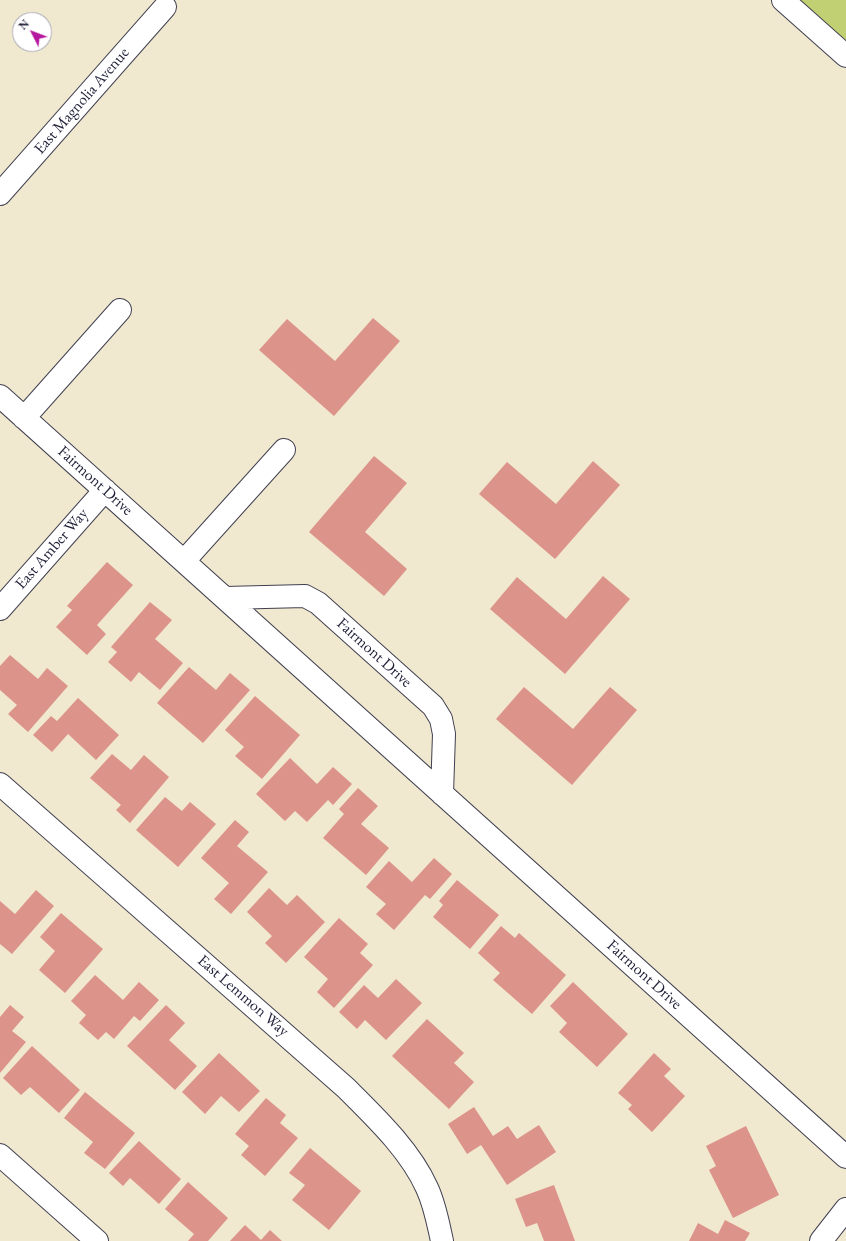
<!DOCTYPE html>
<style>
body{margin:0}
#map{position:relative;width:846px;height:1241px;overflow:hidden;background:#f0e8cf;font-family:"EB Garamond",serif}
canvas{display:block}
.north{position:absolute;left:12px;top:12px;width:40px;height:40px;box-sizing:border-box;background:#fff;border:1px solid #a7a7b1;border-radius:50%;rotate:312deg;font-size:11px;font-weight:700;line-height:16px;text-align:center;color:#22223b}
.north::after{content:'';display:block;margin:auto;width:14px;height:18px;background:#b5179e;clip-path:polygon(50% 0,100% 100%,50% 72%,0 100%)}
</style>
<div id="map">
<canvas width="846" height="1241"></canvas>
<div class="north">N</div>
</div>
<script>
const ctx = document.querySelector('canvas').getContext('2d');
ctx.lineJoin = 'round';
function paint(path, color) {
  ctx.fillStyle = color;
  ctx.fill(path, 'evenodd');
}
function strokePath(path, color, width, dash) {
  ctx.strokeStyle = color;
  ctx.lineWidth = width;
  ctx.lineCap = dash ? 'butt' : 'round';
  ctx.setLineDash(dash || []);
  ctx.stroke(path);
}
function write(font, color, halo, rows, align = 'center') {
  ctx.font = font + ' "EB Garamond",serif';
  ctx.lineWidth = 3;
  ctx.setLineDash([]);
  ctx.textBaseline = 'middle';
  ctx.strokeStyle = halo;
  ctx.fillStyle = color;
  for (const [text, x, y, turn = 0] of rows) {
    ctx.save();
    ctx.translate(x, y);
    ctx.rotate((+turn || 0) * Math.PI / 180);
    ctx.textAlign = isNaN(turn) ? turn : align;
    if (halo) ctx.strokeText(text, 0, 0);
    ctx.fillText(text, 0, 0);
    ctx.restore();
  }
}
paint(new Path2D(`
 M 783,0 L 846,0 L 846,56 Z`), '#c0d072');
paint(new Path2D(`
 M 373,318 L 400,341 L 334,416 L 259,350 L 287,319 L 335,361 Z
 M 374,456 L 407,483 L 365,532 L 407,569 L 384,596 L 309,532 Z
 M 593,461 L 620,485 L 555,559 L 479,494 L 507,462 L 556,504 Z
 M 107,562 L 133,585 L 97,625 L 106,634 L 87,655 L 56,627 L 72,610 L 67,606 Z
 M 603,576 L 630,599 L 565,674 L 490,609 L 517,577 L 566,619 Z
 M 150,602 L 172,620 L 155,639 L 183,663 L 160,690 L 139,672 L 131,682 L 108,662 L 117,652 L 111,647 Z
 M 10,655 L 38,679 L 47,668 L 68,686 L 28,732 L 8,714 L 17,705 L 0,690 L 0,666 Z
 M 189,667 L 216,690 L 230,673 L 250,690 L 203,743 L 157,703 Z
 M 524,687 L 573,729 L 610,687 L 637,710 L 572,785 L 496,719 Z
 M 255,696 L 300,735 L 262,779 L 235,756 L 244,747 L 225,730 Z
 M 78,698 L 119,735 L 96,760 L 68,734 L 52,752 L 33,735 L 51,716 L 57,721 Z
 M 112,754 L 131,770 L 144,755 L 169,777 L 130,823 L 116,810 L 121,805 L 90,778 Z
 M 290,758 L 317,784 L 333,767 L 352,784 L 333,805 L 328,800 L 307,822 L 295,811 L 285,821 L 256,794 Z
 M 358,788 L 378,806 L 361,824 L 389,848 L 366,875 L 323,838 L 344,814 L 339,809 Z
 M 165,797 L 182,811 L 190,802 L 216,824 L 178,867 L 136,830 Z
 M 235,820 L 249,832 L 237,846 L 268,872 L 231,914 L 214,899 L 229,883 L 201,858 Z
 M 434,858 L 452,874 L 430,899 L 425,895 L 394,930 L 376,914 L 386,904 L 366,887 L 389,861 L 412,882 Z
 M 457,880 L 499,915 L 470,949 L 433,917 L 443,905 L 439,901 Z
 M 269,888 L 287,905 L 297,895 L 325,922 L 286,963 L 265,943 L 272,936 L 247,912 Z
 M 36,890 L 54,906 L 12,954 L 0,944 L 0,901 L 15,914 Z
 M 61,913 L 103,949 L 65,993 L 39,970 L 55,951 L 40,937 Z
 M 339,918 L 368,944 L 360,953 L 373,965 L 334,1008 L 317,992 L 328,979 L 304,957 Z
 M 501,926 L 515,938 L 519,933 L 566,975 L 532,1014 L 493,980 L 500,973 L 478,953 Z
 M 95,975 L 123,1000 L 139,982 L 159,1000 L 140,1021 L 134,1016 L 114,1039 L 106,1032 L 98,1040 L 79,1023 L 86,1015 L 71,1001 Z
 M 396,979 L 422,1003 L 386,1040 L 365,1020 L 357,1029 L 339,1012 L 364,985 L 378,998 Z
 M 573,982 L 628,1034 L 597,1067 L 559,1032 L 567,1023 L 550,1006 Z
 M 10,1005 L 24,1017 L 12,1031 L 26,1042 L 0,1073 L 0,1017 Z
 M 166,1005 L 185,1023 L 169,1040 L 197,1066 L 175,1090 L 127,1046 Z
 M 427,1019 L 464,1053 L 454,1063 L 474,1082 L 449,1109 L 392,1056 Z
 M 32,1046 L 80,1090 L 59,1113 L 30,1087 L 21,1095 L 3,1078 Z
 M 219,1053 L 260,1091 L 239,1112 L 221,1096 L 205,1114 L 182,1092 Z
 M 654,1053 L 671,1069 L 664,1076 L 685,1096 L 652,1132 L 628,1109 L 632,1105 L 618,1093 Z
 M 85,1092 L 135,1133 L 105,1169 L 84,1153 L 93,1142 L 64,1118 Z
 M 266,1098 L 286,1115 L 280,1123 L 298,1138 L 265,1176 L 241,1155 L 249,1146 L 235,1134 Z
 M 474,1107 L 493,1136 L 508,1126 L 517,1139 L 539,1125 L 556,1152 L 507,1185 L 481,1145 L 467,1154 L 448,1124 Z
 M 746,1126 L 779,1195 L 733,1218 L 709,1170 L 716,1166 L 706,1146 Z
 M 139,1141 L 181,1179 L 159,1204 L 130,1178 L 123,1186 L 109,1173 Z
 M 310,1148 L 361,1191 L 329,1230 L 292,1200 L 305,1185 L 289,1173 Z
 M 188,1182 L 228,1218 L 208,1241 L 188,1241 L 194,1234 L 165,1209 Z
 M 554,1185 L 575,1241 L 544,1241 L 537,1223 L 526,1227 L 515,1199 Z
 M 725,1220 L 750,1233 L 745,1241 L 689,1241 L 698,1223 L 718,1234 Z
 M 245,1225 L 261,1240 L 270,1230 L 282,1241 L 230,1241 Z`), '#dc9389');
const minor = new Path2D(`
 M 0,194 L 165,7
 M 0,396 L 846,1157
 M 24,418 L 120,310
 M 184,561 L 284,450
 M 225,598 L 305,596 L 318,603 L 433,706 L 441,719 L 444,734 L 442,794
 M 0,609 L 105,490
 M 0,784 L 346,1088 C 375,1117 410,1150 427,1188 C 435,1205 438,1223 442,1241
 M 0,1155 L 97,1241
 M 821,1241 L 846,1209`);
const major = new Path2D(`
 M 783,0 L 846,56`);
strokePath(minor, '#414051', 24);
strokePath(major, '#414051', 24);
strokePath(minor, '#fff', 22);
strokePath(major, '#fff', 22);
write('16px', '#22223b', '#fff', [
 ["East Magnolia Avenue",82,101,-49],
 ["Fairmont Drive",95,481,42],
 ["East Amber Way",52,549,-49],
 ["Fairmont Drive",374,653,42],
 ["Fairmont Drive",644,975,42],
 ["East Lemmon Way",243,996,41]
]);
</script>
